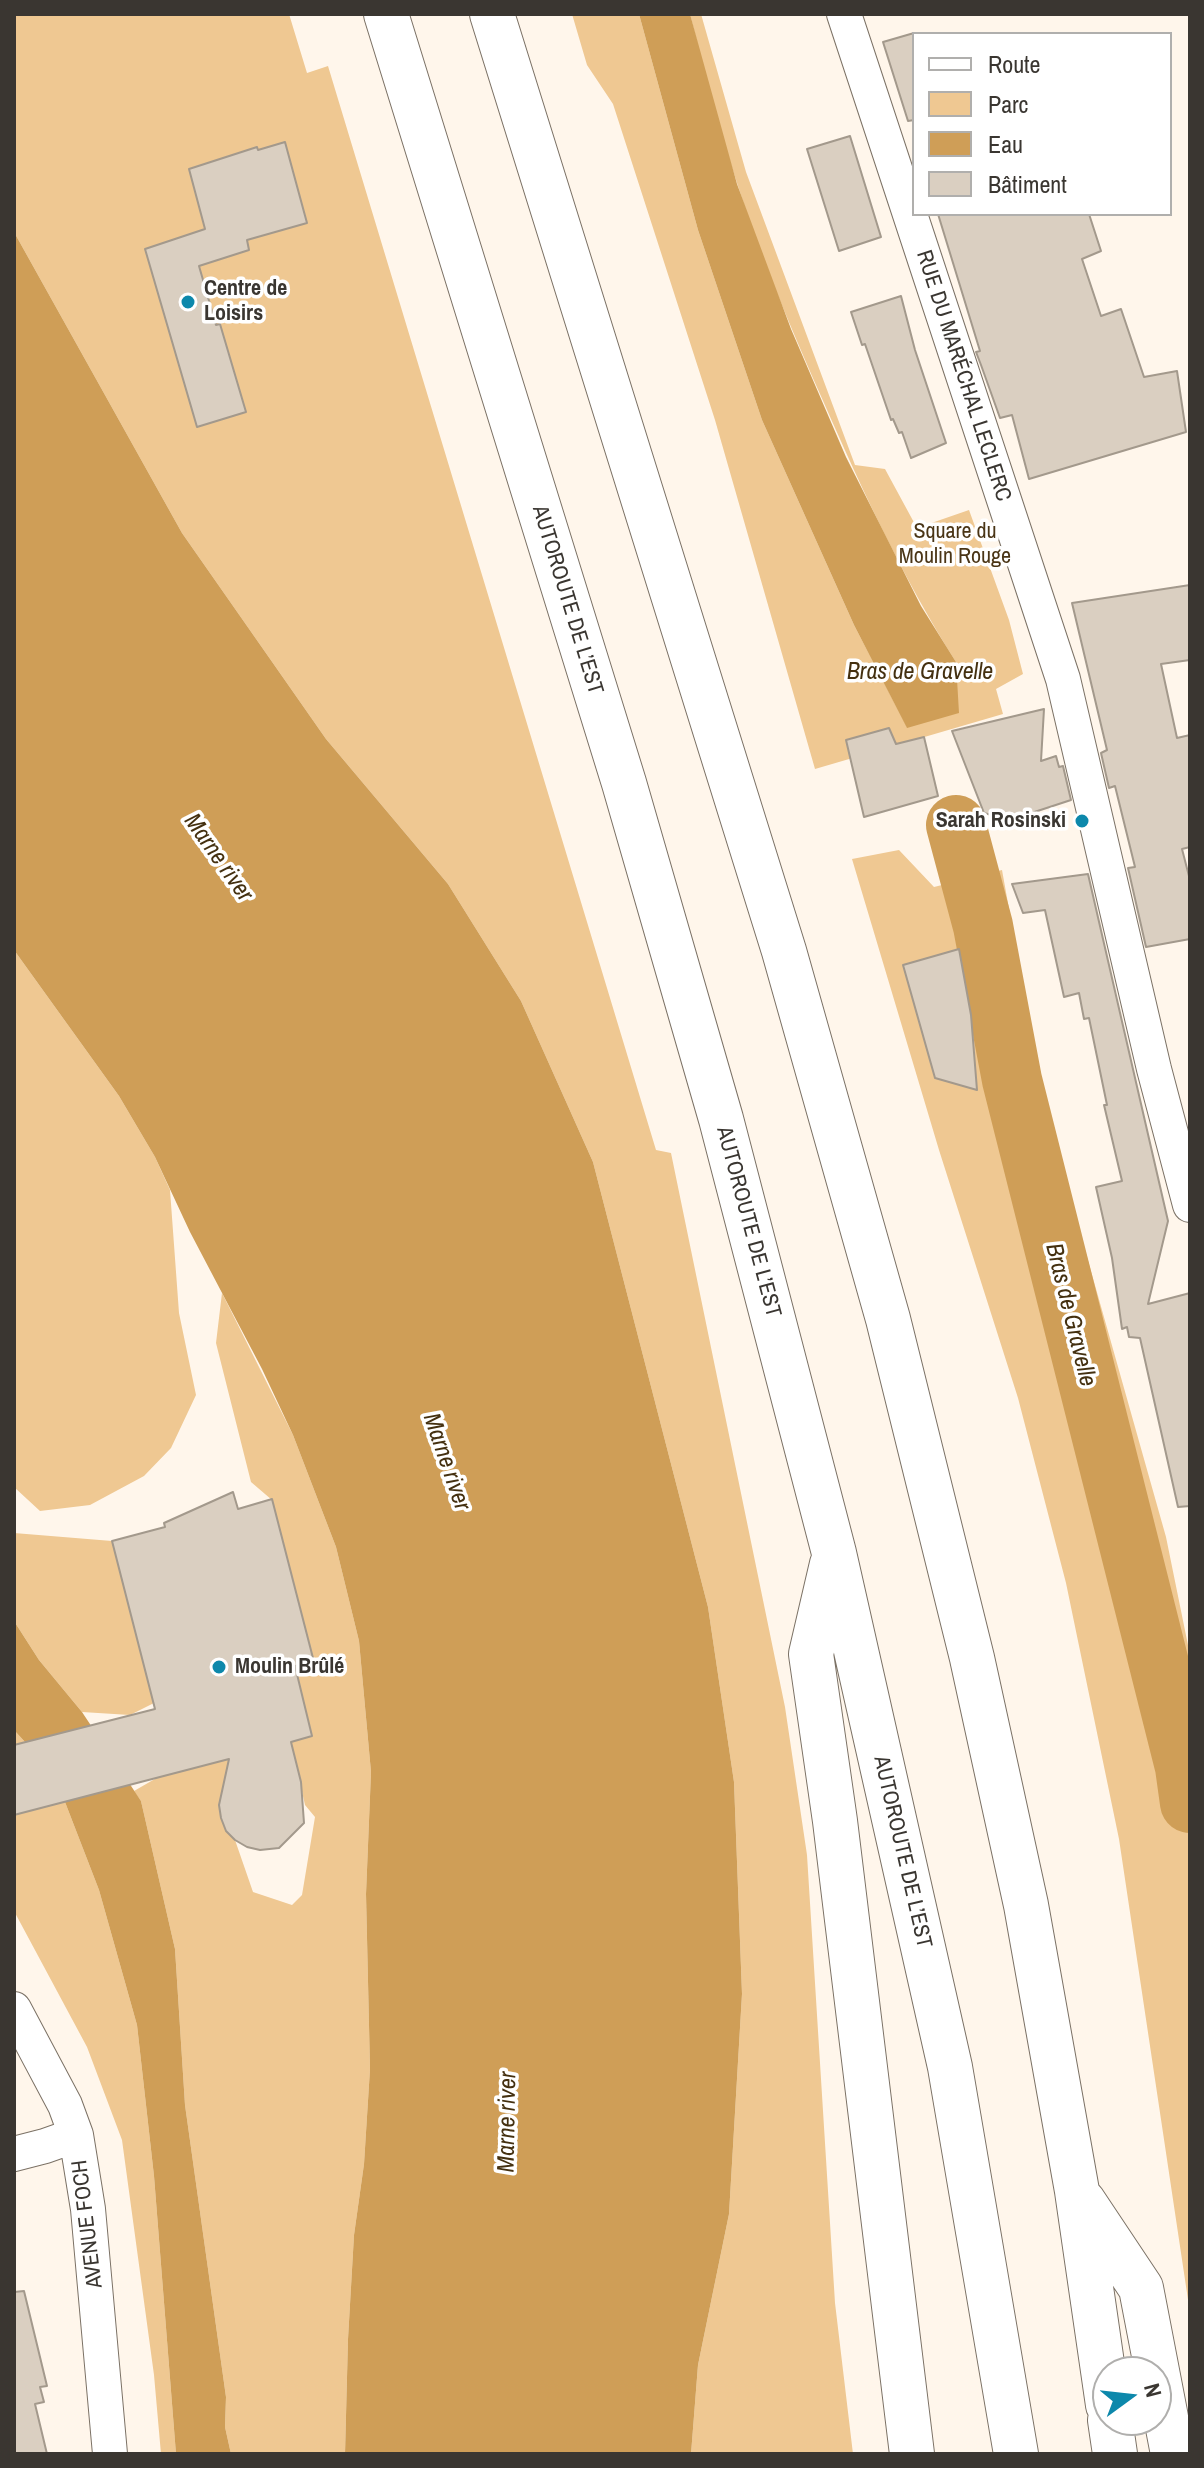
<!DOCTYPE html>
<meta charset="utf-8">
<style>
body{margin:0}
#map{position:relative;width:1204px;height:2468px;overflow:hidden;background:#fff6eb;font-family:"Archivo Narrow",sans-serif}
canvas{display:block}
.frame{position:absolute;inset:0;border:16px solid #3a3631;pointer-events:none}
.legend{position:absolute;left:912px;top:32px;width:260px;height:184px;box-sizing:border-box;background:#fff;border:2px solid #b0afad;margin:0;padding:10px 14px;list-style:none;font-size:24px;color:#3a3631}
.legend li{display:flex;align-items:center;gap:16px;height:40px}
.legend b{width:40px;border:2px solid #b0afad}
.north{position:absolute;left:1092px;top:2356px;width:80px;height:80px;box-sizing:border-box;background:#fff;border:2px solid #b0afad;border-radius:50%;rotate:75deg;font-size:22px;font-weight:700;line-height:32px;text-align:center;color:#3a3631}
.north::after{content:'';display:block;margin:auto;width:28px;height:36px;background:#0d88ab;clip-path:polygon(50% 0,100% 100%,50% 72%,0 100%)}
</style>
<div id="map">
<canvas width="1204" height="2468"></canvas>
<div class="frame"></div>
<ul class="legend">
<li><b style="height:10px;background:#fff"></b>Route</li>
<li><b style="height:22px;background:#efc892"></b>Parc</li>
<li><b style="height:22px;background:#cf9e57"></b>Eau</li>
<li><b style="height:22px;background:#dacfc1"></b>Bâtiment</li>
</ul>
<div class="north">N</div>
</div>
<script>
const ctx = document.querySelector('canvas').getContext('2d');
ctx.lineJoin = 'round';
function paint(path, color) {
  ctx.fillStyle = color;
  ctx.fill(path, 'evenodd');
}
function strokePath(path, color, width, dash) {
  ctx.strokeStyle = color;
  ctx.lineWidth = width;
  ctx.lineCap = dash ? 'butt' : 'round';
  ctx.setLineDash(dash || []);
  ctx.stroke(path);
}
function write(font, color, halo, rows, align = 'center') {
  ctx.font = font + ' "Archivo Narrow",sans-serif';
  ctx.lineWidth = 7;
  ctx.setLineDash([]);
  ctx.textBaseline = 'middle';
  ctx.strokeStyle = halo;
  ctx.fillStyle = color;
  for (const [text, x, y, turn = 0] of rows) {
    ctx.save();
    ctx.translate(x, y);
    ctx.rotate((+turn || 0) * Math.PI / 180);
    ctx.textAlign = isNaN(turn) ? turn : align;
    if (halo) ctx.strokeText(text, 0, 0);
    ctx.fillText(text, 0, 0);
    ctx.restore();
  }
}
paint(new Path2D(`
 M 14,14 L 289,14 L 307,73 L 328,66 L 656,1150 L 671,1153 L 785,1707 L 807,1855 L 835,2303 L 853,2454 L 691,2454 L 698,2365 L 729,2214 L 742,1994 L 734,1782 L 708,1607 L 593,1162 L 521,1001 L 448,884 L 326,739 L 182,533 L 14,232 Z
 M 572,14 L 639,14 L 698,230 L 762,420 L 854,625 L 907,727 L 956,662 C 904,580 863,492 824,403 C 792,331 761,258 737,183 C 719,128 704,70 690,14 L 701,14 L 746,172 L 855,465 L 885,469 L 917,528 L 969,510 L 1009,620 L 1023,674 L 996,689 L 1003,714 L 815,769 L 715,420 L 613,104 L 587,65 Z
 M 899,850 L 934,887 L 1002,870 L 1045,1108 L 1166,1537 L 1190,1655 L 1190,2313 L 1119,1839 L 1066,1583 L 1018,1398 L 939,1150 L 852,859 Z
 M 14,950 L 119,1096 L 155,1157 L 170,1190 L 179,1313 L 196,1395 L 171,1448 L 144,1476 L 90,1505 L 40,1511 L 14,1487 Z
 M 222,1293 L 293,1435 L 336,1547 L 359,1641 L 371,1772 L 366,1894 L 370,2069 L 364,2164 L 354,2235 L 348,2339 L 345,2454 L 231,2454 L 225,2427 L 226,2397 L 185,2105 L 175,1949 L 141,1801 L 134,1791 L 160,1776 L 231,1758 L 219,1805 L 221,1818 L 226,1831 L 235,1840 L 253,1892 L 292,1905 L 302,1895 L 315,1817 L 305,1805 L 293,1751 L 276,1746 L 312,1735 L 296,1672 L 257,1675 L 314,1661 L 272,1500 L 251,1482 L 216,1343 Z
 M 14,1533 L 112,1541 L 154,1703 L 130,1715 L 82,1712 L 39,1660 L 14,1621 Z
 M 14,1730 L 25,1742 L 65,1802 L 99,1890 L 137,2025 L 154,2176 L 176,2454 L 161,2454 L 154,2375 L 122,2140 L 87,2047 L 14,1911 Z`), '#efc892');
paint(new Path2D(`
 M 639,14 L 690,14 L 737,184 L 791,329 L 846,457 L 921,606 L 956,662 L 959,713 L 907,728 L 854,625 L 762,420 L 698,230 Z
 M 14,232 L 182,533 L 326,739 L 448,884 L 521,1001 L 593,1162 L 708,1607 L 734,1782 L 742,1994 L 729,2214 L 698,2365 L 691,2454 L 345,2454 L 348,2339 L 354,2235 L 364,2164 L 370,2069 L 366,1894 L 371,1772 L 359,1641 L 336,1547 L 293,1435 L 262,1369 L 190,1232 L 155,1157 L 119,1096 L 14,950 Z
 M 14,1621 L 39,1660 L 82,1712 L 141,1801 L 175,1949 L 185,2105 L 226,2397 L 225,2427 L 231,2454 L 176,2454 L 154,2176 L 137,2025 L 99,1890 L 65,1802 L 25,1742 L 14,1730 Z`), '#cf9e57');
strokePath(new Path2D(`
 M 956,825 L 983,926 L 1012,1080 L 1185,1767 L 1190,1803`), '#cf9e57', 60);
const building = new Path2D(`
 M 914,33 L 914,120 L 908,121 L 883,42 Z
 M 850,136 L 881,237 L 839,251 L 807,149 Z
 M 285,142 L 307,223 L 247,240 L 249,250 L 199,266 L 216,325 L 220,324 L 246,412 L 197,427 L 145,249 L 205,229 L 189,169 L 257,147 L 258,150 Z
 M 938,214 L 1089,214 L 1101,251 L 1082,259 L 1101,316 L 1121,309 L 1144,377 L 1177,371 L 1186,432 L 1029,479 L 1012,415 L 1000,418 L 981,365 L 976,352 L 980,351 Z
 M 901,296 L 915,350 L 946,443 L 911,458 L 902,432 L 899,433 L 893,419 L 891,420 L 865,344 L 862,345 L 851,312 Z
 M 1190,585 L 1190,660 L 1161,664 L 1177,738 L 1190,735 L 1190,847 L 1182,849 L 1190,880 L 1190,939 L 1146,947 L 1128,868 L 1135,867 L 1115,786 L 1109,788 L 1101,753 L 1107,750 L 1072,603 Z
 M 1044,709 L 1041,761 L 1056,756 L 1059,767 L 1063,766 L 1071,800 L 1010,820 L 984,813 L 952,731 Z
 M 889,728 L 896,744 L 924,737 L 938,796 L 864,817 L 846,740 Z
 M 1088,874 L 1168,1221 L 1148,1304 L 1190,1293 L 1190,1506 L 1178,1507 L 1140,1338 L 1129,1337 L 1127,1327 L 1122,1329 L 1112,1258 L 1096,1187 L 1122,1181 L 1104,1105 L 1107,1105 L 1089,1018 L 1084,1019 L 1079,993 L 1064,997 L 1045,910 L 1023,913 L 1012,884 Z
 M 959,949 L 971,1015 L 977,1090 L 935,1078 L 903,965 Z
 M 233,1492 L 238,1509 L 272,1499 L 314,1662 L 295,1666 L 312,1736 L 291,1742 L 301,1782 L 304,1823 L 279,1848 L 260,1850 L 247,1847 L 235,1840 L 226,1831 L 221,1818 L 219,1805 L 229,1759 L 14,1815 L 14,1745 L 155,1709 L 112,1541 L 165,1527 L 164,1523 Z
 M 24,2291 L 47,2386 L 40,2387 L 44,2402 L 35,2404 L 47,2454 L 14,2454 L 14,2292 Z`);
paint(building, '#dacfc1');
strokePath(building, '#a3998c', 2);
const minor = new Path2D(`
 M 844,14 L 1063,679 L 1154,1069 L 1190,1205
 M 14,2009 L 65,2105 L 76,2135 L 88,2209 L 110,2454
 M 14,2154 L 45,2146 L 76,2135`);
const highway = new Path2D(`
 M 386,14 L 624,783 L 721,1119 L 834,1553 L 950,2067 L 1016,2454
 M 492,14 L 784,951 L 888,1319 L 972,1658 L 1026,1905 L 1077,2191 L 1108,2405
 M 832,1564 L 811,1654 L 835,1821 L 912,2454
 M 1083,2201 L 1141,2288 L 1173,2454
 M 1110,2420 L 1115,2454`);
strokePath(minor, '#7b7165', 36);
strokePath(highway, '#7b7165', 46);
strokePath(minor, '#fff', 34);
strokePath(highway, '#fff', 44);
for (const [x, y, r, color] of [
 [188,302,8,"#0d88ab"],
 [1082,821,8,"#0d88ab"],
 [219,1667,8,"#0d88ab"]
]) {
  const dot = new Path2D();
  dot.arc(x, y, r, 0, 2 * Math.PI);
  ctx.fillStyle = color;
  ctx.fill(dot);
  strokePath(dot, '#fff', 3);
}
write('bold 22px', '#3a3631', '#fff', [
 ["Centre de",204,289],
 ["Loisirs",204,314],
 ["Sarah Rosinski",1066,821,"right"],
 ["Moulin Brûlé",235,1667]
], 'left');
write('22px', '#3a3631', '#fff', [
 ["RUE DU MARÉCHAL LECLERC",963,376,72],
 ["AUTOROUTE DE L’EST",567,600,73],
 ["AUTOROUTE DE L’EST",748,1222,75],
 ["AUTOROUTE DE L’EST",902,1852,77],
 ["AVENUE FOCH",88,2224,-97]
]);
write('22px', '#4a3516', '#fff', [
 ["Square du",955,532],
 ["Moulin Rouge",955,557]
]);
write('italic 24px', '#443010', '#fff', [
 ["Bras de Gravelle",920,673],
 ["Marne river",218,858,55],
 ["Bras de Gravelle",1070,1315,76],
 ["Marne river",446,1462,71],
 ["Marne river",508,2122,-89]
]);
</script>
